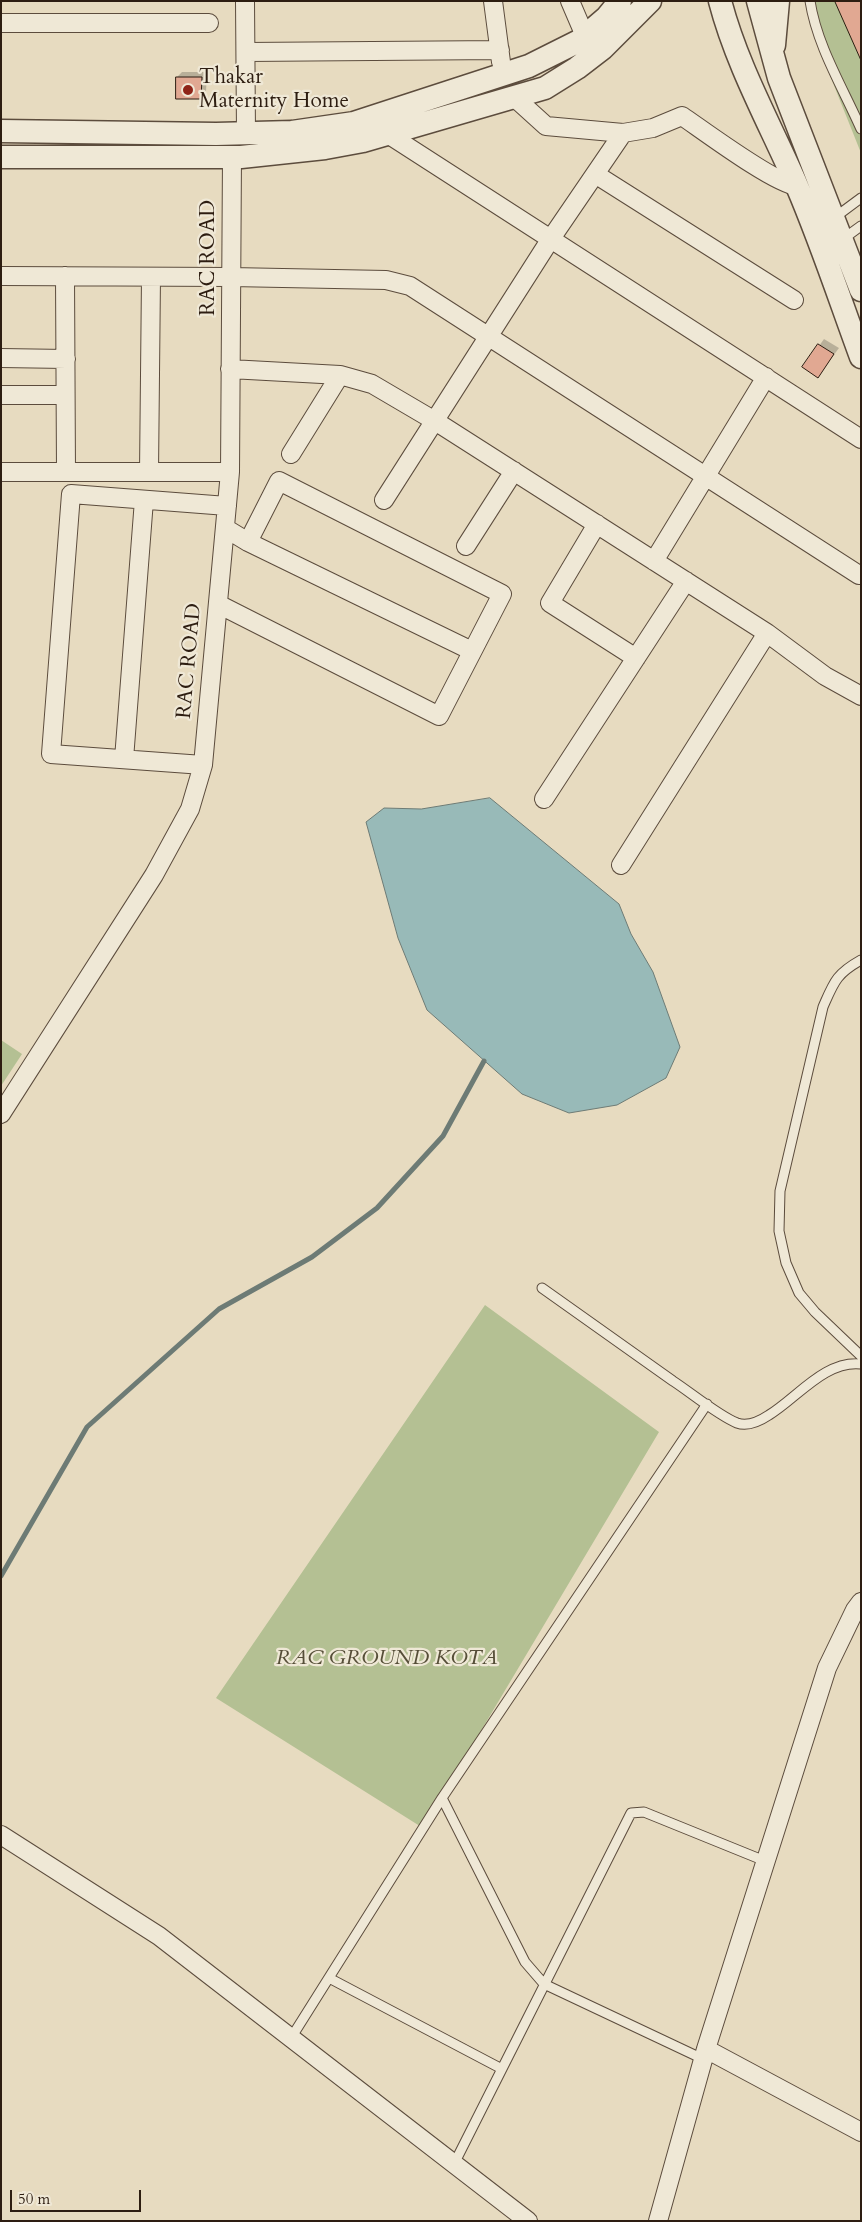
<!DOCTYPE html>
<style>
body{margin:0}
#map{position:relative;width:862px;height:2222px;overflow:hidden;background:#e7dbc0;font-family:Cardo,serif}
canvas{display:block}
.frame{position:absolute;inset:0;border:2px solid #2d1d11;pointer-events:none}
.scale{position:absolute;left:10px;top:2190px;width:131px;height:22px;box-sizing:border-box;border:2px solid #2d1d11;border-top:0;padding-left:6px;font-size:15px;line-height:18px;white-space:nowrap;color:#2d1d11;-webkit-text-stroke:4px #efe8d6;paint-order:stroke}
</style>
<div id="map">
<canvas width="862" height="2222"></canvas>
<div class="frame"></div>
<div class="scale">50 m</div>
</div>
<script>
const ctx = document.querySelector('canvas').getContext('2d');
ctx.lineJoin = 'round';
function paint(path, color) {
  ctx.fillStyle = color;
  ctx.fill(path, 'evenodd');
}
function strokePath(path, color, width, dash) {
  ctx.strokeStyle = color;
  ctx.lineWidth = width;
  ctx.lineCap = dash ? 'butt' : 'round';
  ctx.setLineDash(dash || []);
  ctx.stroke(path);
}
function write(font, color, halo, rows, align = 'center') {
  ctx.font = font + ' Cardo,serif';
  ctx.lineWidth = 4.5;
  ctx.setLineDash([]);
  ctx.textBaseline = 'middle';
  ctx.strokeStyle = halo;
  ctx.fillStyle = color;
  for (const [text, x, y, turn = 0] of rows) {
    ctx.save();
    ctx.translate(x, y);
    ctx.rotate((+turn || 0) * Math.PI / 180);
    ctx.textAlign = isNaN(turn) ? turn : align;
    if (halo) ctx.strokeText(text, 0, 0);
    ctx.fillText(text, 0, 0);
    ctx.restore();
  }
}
paint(new Path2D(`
 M 807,1 L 861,1 L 861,153 L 821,53 Z
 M 1,1040 L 22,1054 L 1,1086 Z
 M 485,1305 L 659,1432 L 423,1828 L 216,1698 Z`), '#b4c093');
const water = new Path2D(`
 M 490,798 L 619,904 L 631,934 L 653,972 L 680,1047 L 666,1078 L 617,1105 L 569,1113 L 522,1094 L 427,1010 L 398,938 L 366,822 L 384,808 L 421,809 Z`);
paint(water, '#98bab8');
strokePath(water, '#6d7b75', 1);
paint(new Path2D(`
 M 182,72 L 207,72 L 206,92 L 201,98 L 177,77 Z
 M 824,339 L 839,348 L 818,376 L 804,367 Z`), '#0003');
strokePath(new Path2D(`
 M 1,1576 L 87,1427 L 219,1309 L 312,1257 L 377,1208 L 443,1136 L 484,1061`), '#6d7b75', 5);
const building = new Path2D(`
 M 835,1 L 861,1 L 861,60 Z
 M 176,77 L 202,77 L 201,99 L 176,99 Z
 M 818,344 L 834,354 L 818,378 L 802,367 Z`);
paint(building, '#e1a892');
strokePath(building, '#2d1d11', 1);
const service = new Path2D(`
 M 810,1 C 817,46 843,88 861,129
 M 834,218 L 861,198
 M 843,239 L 861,226
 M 861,960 C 836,974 834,982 823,1007 L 780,1191 L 779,1231 L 786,1263 L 799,1293 L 815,1312 L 861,1356
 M 542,1288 C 586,1319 630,1350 673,1381 C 690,1392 719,1416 737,1423 C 748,1427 760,1421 769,1415 C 797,1398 825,1360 861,1364
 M 442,1798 L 525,1962 L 544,1984 L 703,2059
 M 329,1978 L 502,2069
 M 291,2038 L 442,1798 L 707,1404
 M 454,2164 L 631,1813 L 644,1812 L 765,1861`);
const minor = new Path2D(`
 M 245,1 L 246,133
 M 493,1 L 501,62
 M 570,1 L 585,36
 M 1,23 L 209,23
 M 246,52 L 500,50
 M 514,97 L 546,126 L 623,133 L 653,128 L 682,116 C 704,131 775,184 797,186
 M 380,129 L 861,439
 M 595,174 L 794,300
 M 1,276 L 231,277 L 386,280 L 410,286 L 859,575
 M 65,276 L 66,472
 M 1,358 L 66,359
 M 230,369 L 340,375 L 372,384 L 435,421 L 767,633 L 825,676 L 861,696
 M 1,395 L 65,395
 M 291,454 L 340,375
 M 1,472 L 230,472
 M 149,472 L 151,277
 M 384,500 L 550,240 L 623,133
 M 597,524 L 550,603 L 636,658
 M 225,528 L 248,542 L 472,651
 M 466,546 L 514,471
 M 654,561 L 766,377
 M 218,604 L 439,716 L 502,594 L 279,481 L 248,542
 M 124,759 L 144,500
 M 203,765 L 51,754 L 71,494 L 227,506
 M 544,799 L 686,581
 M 621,865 L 767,633
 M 1,1114 L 154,875 L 190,809 L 203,765 L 230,472 L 232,156
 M 1,1835 L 159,1936 L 528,2221
 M 706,2049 L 861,2132
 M 658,2221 L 706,2049 L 827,1668 L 855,1610 L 861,1602`);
const tertiary = new Path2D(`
 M 720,1 C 737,66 771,126 797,186 C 821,242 840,300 861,357
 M 758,1 L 779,78 L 861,290
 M 774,45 L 778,1
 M 1,131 L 216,134 L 292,132 L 354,123 L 529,66 L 579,41 L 607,17 L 620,1
 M 1,157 L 241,157 L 325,148 L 363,141 L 545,88 L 577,68 L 603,48 L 650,1`);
strokePath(service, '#5c4c3d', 11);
strokePath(minor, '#5c4c3d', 20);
strokePath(tertiary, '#5c4c3d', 25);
strokePath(service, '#efe8d6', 9);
strokePath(minor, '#efe8d6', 18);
strokePath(tertiary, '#efe8d6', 22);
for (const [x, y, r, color] of [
 [188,90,6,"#8f2418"]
]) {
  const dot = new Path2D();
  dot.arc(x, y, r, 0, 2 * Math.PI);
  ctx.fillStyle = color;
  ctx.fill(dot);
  strokePath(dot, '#efe8d6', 2);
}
write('21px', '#2d1d11', '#efe8d6', [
 ["Thakar",199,78],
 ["Maternity Home",199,102]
], 'left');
write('21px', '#2d1d11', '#efe8d6', [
 ["RAC ROAD",209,258,-90],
 ["RAC ROAD",190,661,-85]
]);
write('italic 21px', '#564e38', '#efe8d6', [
 ["RAC GROUND KOTA",387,1659]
]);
</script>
